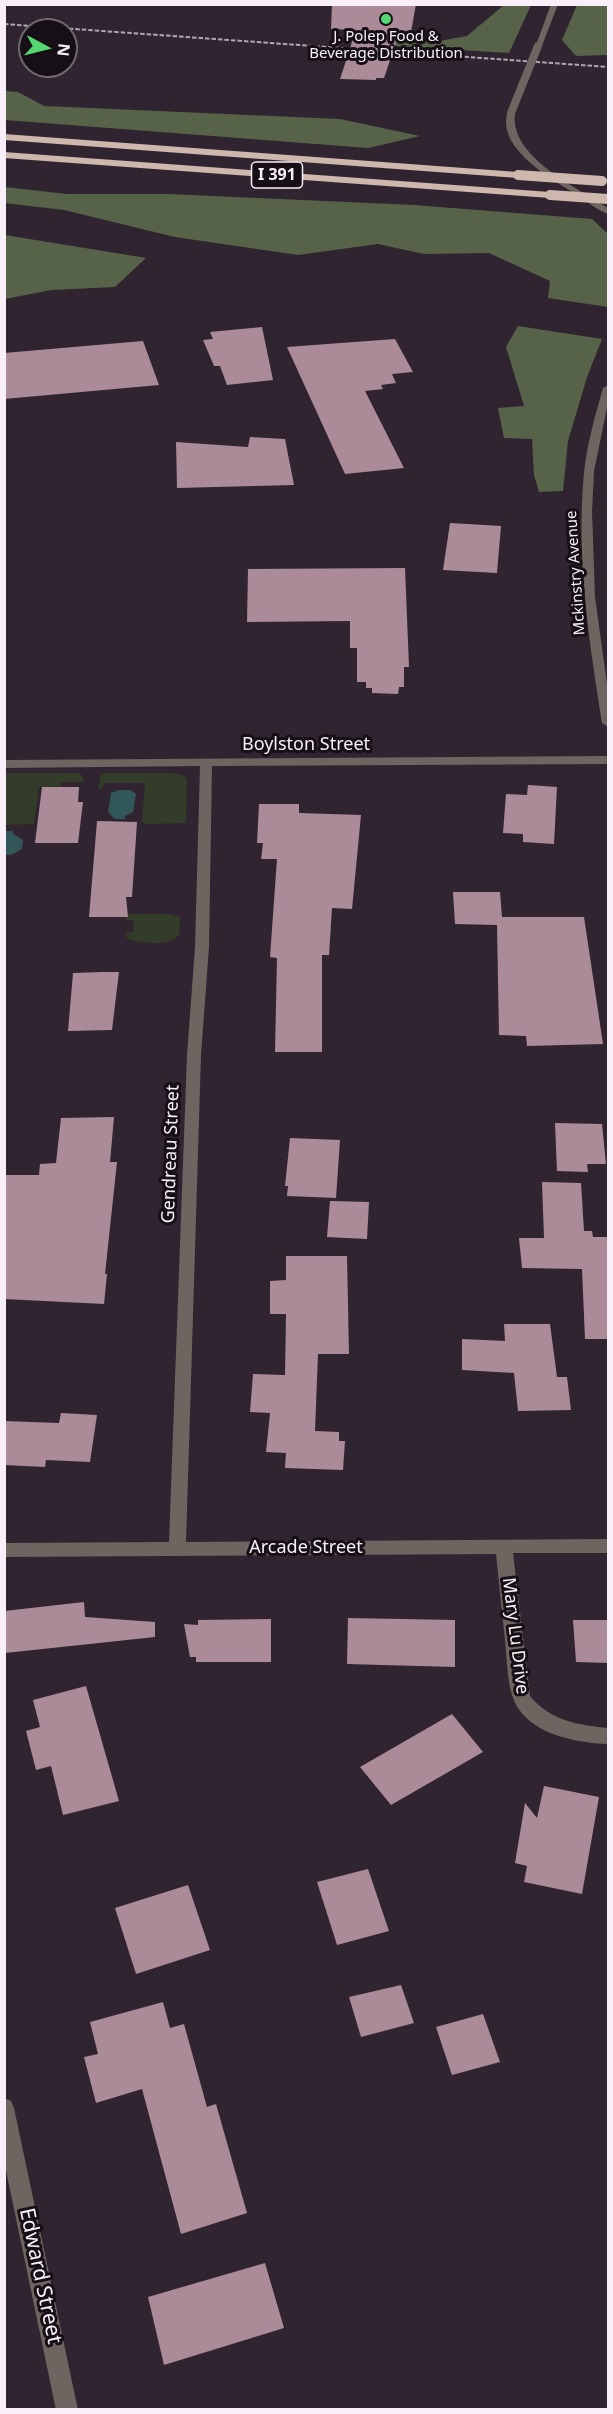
<!DOCTYPE html>
<style>
body{margin:0}
#map{position:relative;width:613px;height:2414px;overflow:hidden;background:#312431;font-family:"Noto Sans",sans-serif}
canvas{display:block}
.frame{position:absolute;inset:0;border:6px solid #f8eff8;pointer-events:none}
.north{position:absolute;left:18px;top:18px;width:60px;height:60px;box-sizing:border-box;background:#161016;border:2px solid #706970;border-radius:50%;rotate:97deg;font-size:16px;font-weight:700;line-height:24px;text-align:center;color:#f8eff8}
.north::after{content:'';display:block;margin:auto;width:21px;height:27px;background:#55d671;clip-path:polygon(50% 0,100% 100%,50% 72%,0 100%)}
</style>
<div id="map">
<canvas width="613" height="2414"></canvas>
<div class="frame"></div>
<div class="north">N</div>
</div>
<script>
const ctx = document.querySelector('canvas').getContext('2d');
ctx.lineJoin = 'round';
function paint(path, color) {
  ctx.fillStyle = color;
  ctx.fill(path, 'evenodd');
}
function strokePath(path, color, width, dash) {
  ctx.strokeStyle = color;
  ctx.lineWidth = width;
  ctx.lineCap = dash ? 'butt' : 'round';
  ctx.setLineDash(dash || []);
  ctx.stroke(path);
}
function write(font, color, halo, rows, align = 'center') {
  ctx.font = font + ' "Noto Sans",sans-serif';
  ctx.lineWidth = 6;
  ctx.setLineDash([]);
  ctx.textBaseline = 'middle';
  ctx.strokeStyle = halo;
  ctx.fillStyle = color;
  for (const [text, x, y, turn = 0] of rows) {
    ctx.save();
    ctx.translate(x, y);
    ctx.rotate((+turn || 0) * Math.PI / 180);
    ctx.textAlign = isNaN(turn) ? turn : align;
    if (halo) ctx.strokeText(text, 0, 0);
    ctx.fillText(text, 0, 0);
    ctx.restore();
  }
}
paint(new Path2D(`
 M 5,773 L 80,773 L 85,782 L 61,782 L 61,787 L 39,787 L 34,824 L 5,825 Z
 M 101,773 L 173,773 L 185,776 L 187,782 L 186,823 L 144,824 L 145,822 L 142,822 L 145,783 L 104,783 L 102,789 L 98,789 Z
 M 127,914 L 169,914 L 180,917 L 179,935 C 170,947 140,943 128,939 L 124,933 L 133,932 L 134,921 L 126,920 Z`), '#323c28');
paint(new Path2D(`
 M 504,5 L 531,5 L 509,53 L 346,43 L 366,39 L 433,42 L 467,36 Z
 M 577,5 L 608,5 L 607,55 L 576,56 L 562,40 Z
 M 5,91 L 18,92 L 44,106 L 340,119 L 420,136 L 368,148 L 5,120 Z
 M 5,187 L 66,194 L 168,194 L 414,205 L 592,219 L 608,234 L 608,307 L 548,298 L 550,281 L 489,253 L 424,254 L 378,244 L 298,255 L 175,237 L 64,210 L 5,203 Z
 M 5,235 L 146,258 L 115,287 L 51,290 L 5,299 Z
 M 518,326 L 602,339 L 587,377 L 568,441 L 563,491 L 539,492 L 534,475 L 532,439 L 504,438 L 498,408 L 524,406 L 506,347 Z`), '#576349');
paint(new Path2D(`
 M 118,790 L 130,790 L 136,794 L 133,812 L 125,816 L 125,819 L 115,819 L 108,812 L 111,793 Z
 M 4,831 L 13,831 L 13,834 L 23,840 L 22,849 L 11,855 L 5,855 Z`), '#315759');
paint(new Path2D(`
 M 332,4 L 416,4 L 411,32 L 400,31 L 384,78 L 376,78 L 376,80 L 340,79 L 356,30 L 331,29 Z
 M 262,327 L 273,380 L 227,385 L 220,366 L 214,366 L 203,340 L 213,339 L 210,332 Z
 M 395,339 L 413,372 L 392,374 L 396,383 L 381,385 L 383,389 L 365,391 L 404,468 L 345,474 L 287,347 Z
 M 143,341 L 159,385 L 4,399 L 4,353 Z
 M 250,437 L 285,439 L 294,485 L 177,488 L 176,442 L 248,447 Z
 M 450,523 L 501,526 L 497,573 L 443,570 Z
 M 405,568 L 409,667 L 404,667 L 404,687 L 399,687 L 398,694 L 372,693 L 372,688 L 366,688 L 366,682 L 357,682 L 357,648 L 350,648 L 350,621 L 247,622 L 248,569 Z
 M 528,785 L 557,787 L 554,844 L 523,842 L 523,834 L 503,833 L 506,794 L 527,795 Z
 M 42,787 L 79,787 L 78,802 L 83,802 L 78,843 L 35,843 Z
 M 259,804 L 299,804 L 299,813 L 361,815 L 352,909 L 332,908 L 329,955 L 322,955 L 322,1052 L 275,1052 L 277,958 L 270,957 L 277,859 L 261,859 L 263,843 L 257,843 Z
 M 97,821 L 137,822 L 132,897 L 126,897 L 128,917 L 89,917 Z
 M 453,892 L 500,892 L 502,917 L 584,917 L 603,1044 L 527,1046 L 526,1036 L 499,1035 L 497,925 L 455,924 Z
 M 102,972 L 119,972 L 112,1030 L 68,1031 L 73,973 Z
 M 114,1117 L 110,1162 L 117,1162 L 105,1274 L 107,1274 L 104,1304 L 4,1299 L 4,1175 L 39,1175 L 40,1164 L 56,1163 L 61,1118 Z
 M 555,1123 L 602,1124 L 606,1164 L 587,1164 L 588,1172 L 557,1171 Z
 M 290,1138 L 340,1140 L 336,1198 L 287,1196 L 288,1186 L 285,1186 Z
 M 542,1182 L 581,1183 L 584,1231 L 592,1231 L 593,1237 L 609,1237 L 609,1339 L 585,1339 L 582,1269 L 522,1268 L 519,1238 L 544,1238 Z
 M 330,1201 L 369,1202 L 367,1239 L 327,1237 Z
 M 286,1256 L 347,1256 L 349,1354 L 318,1354 L 315,1431 L 339,1432 L 339,1441 L 345,1441 L 343,1470 L 285,1468 L 286,1453 L 266,1452 L 270,1413 L 250,1412 L 253,1374 L 285,1375 L 286,1314 L 270,1314 L 270,1281 L 286,1280 Z
 M 504,1324 L 550,1324 L 557,1377 L 567,1377 L 571,1410 L 518,1411 L 514,1373 L 462,1370 L 462,1339 L 505,1341 Z
 M 61,1413 L 97,1415 L 90,1462 L 46,1460 L 45,1467 L 4,1465 L 4,1421 L 59,1423 Z
 M 84,1602 L 85,1617 L 155,1622 L 155,1637 L 5,1653 L 4,1611 Z
 M 348,1618 L 455,1620 L 455,1667 L 347,1664 Z
 M 271,1619 L 271,1662 L 196,1662 L 196,1657 L 190,1657 L 184,1624 L 198,1625 L 198,1620 Z
 M 573,1620 L 609,1620 L 609,1663 L 576,1662 Z
 M 86,1686 L 119,1801 L 63,1815 L 51,1766 L 36,1770 L 26,1731 L 40,1727 L 33,1700 Z
 M 452,1714 L 483,1752 L 391,1805 L 360,1767 Z
 M 544,1786 L 599,1797 L 582,1894 L 524,1882 L 527,1866 L 515,1863 L 525,1803 L 537,1818 Z
 M 368,1869 L 389,1931 L 337,1945 L 317,1882 Z
 M 188,1885 L 210,1950 L 136,1974 L 115,1908 Z
 M 401,1985 L 414,2023 L 361,2037 L 349,1997 Z
 M 163,2002 L 170,2028 L 184,2024 L 207,2107 L 216,2104 L 247,2213 L 181,2234 L 142,2089 L 96,2103 L 84,2057 L 98,2054 L 90,2022 Z
 M 483,2014 L 500,2062 L 452,2075 L 436,2027 Z
 M 265,2263 L 284,2328 L 164,2365 L 148,2297 Z`), '#ac8b98');
paint(new Path2D(`
 M 551,4 L 558,4 L 542,46 L 535,48 Z
 M 508,111 L 515,113 C 509,157 577,187 608,208 L 608,214 C 598,211 587,201 577,195 C 552,179 495,148 508,111 Z
 M 608,385 L 608,403 L 594,471 L 592,512 L 595,597 L 608,691 L 608,727 L 602,723 C 589,640 576,557 584,473 C 587,444 595,416 603,388 Z
 M 608,756 L 608,764 L 212,766 L 209,947 L 201,1055 L 186,1542 L 608,1539 L 608,1553 L 513,1553 L 530,1696 C 551,1721 578,1725 608,1728 L 608,1744 C 575,1743 523,1733 512,1695 C 507,1678 507,1658 505,1640 C 502,1612 499,1583 496,1554 L 4,1557 L 4,1543 L 169,1542 L 187,1055 L 195,947 L 200,766 L 4,768 L 4,760 Z
 M 4,2098 L 11,2101 L 14,2108 L 78,2410 L 56,2410 L 4,2161 Z`), '#6e6560');
paint(new Path2D(`
 M 4,134 L 518,172 L 523,175 L 518,178 L 4,140 Z
 M 4,152 L 550,192 L 555,195 L 550,198 L 4,158 Z`), '#ceb7ac');
strokePath(new Path2D(`
 M 4,24 L 608,67`), '#b1a6b1', 2, [4.5, 2]);
strokePath(new Path2D(`
 M 511,113 L 538,46`), '#6e6560', 8);
strokePath(new Path2D(`
 M 518,175 L 602,181
 M 550,195 L 608,199`), '#ceb7ac', 10);
for (const [x, y, r, color] of [
 [386,19,6,"#55d671"]
]) {
  const dot = new Path2D();
  dot.arc(x, y, r, 0, 2 * Math.PI);
  ctx.fillStyle = color;
  ctx.fill(dot);
  strokePath(dot, '#161016', 2);
}
write('15px', '#f8eff8', '#161016', [
 ["J. Polep Food &",386,37],
 ["Beverage Distribution",386,54]
]);
write('15px', '#f8eff8', '#161016', [
 ["Mckinstry Avenue",576,573,-94]
]);
for (const [x, y, w] of [
 [277,175,51]
]) {
  const box = new Path2D();
  box.roundRect(x - w / 2, y - 13, w, 26, 4.5);
  ctx.fillStyle = '#161016';
  ctx.fill(box);
  strokePath(box, '#f8eff8', 1.5);
}
write('bold 16px', '#f8eff8', null, [
 ["I 391",277,175]
]);
write('18px', '#f8eff8', '#161016', [
 ["Boylston Street",306,745],
 ["Gendreau Street",171,1154,-88],
 ["Arcade Street",306,1548],
 ["Mary Lu Drive",515,1636,83]
]);
write('21px', '#f8eff8', '#161016', [
 ["Edward Street",40,2276,78]
]);
</script>
